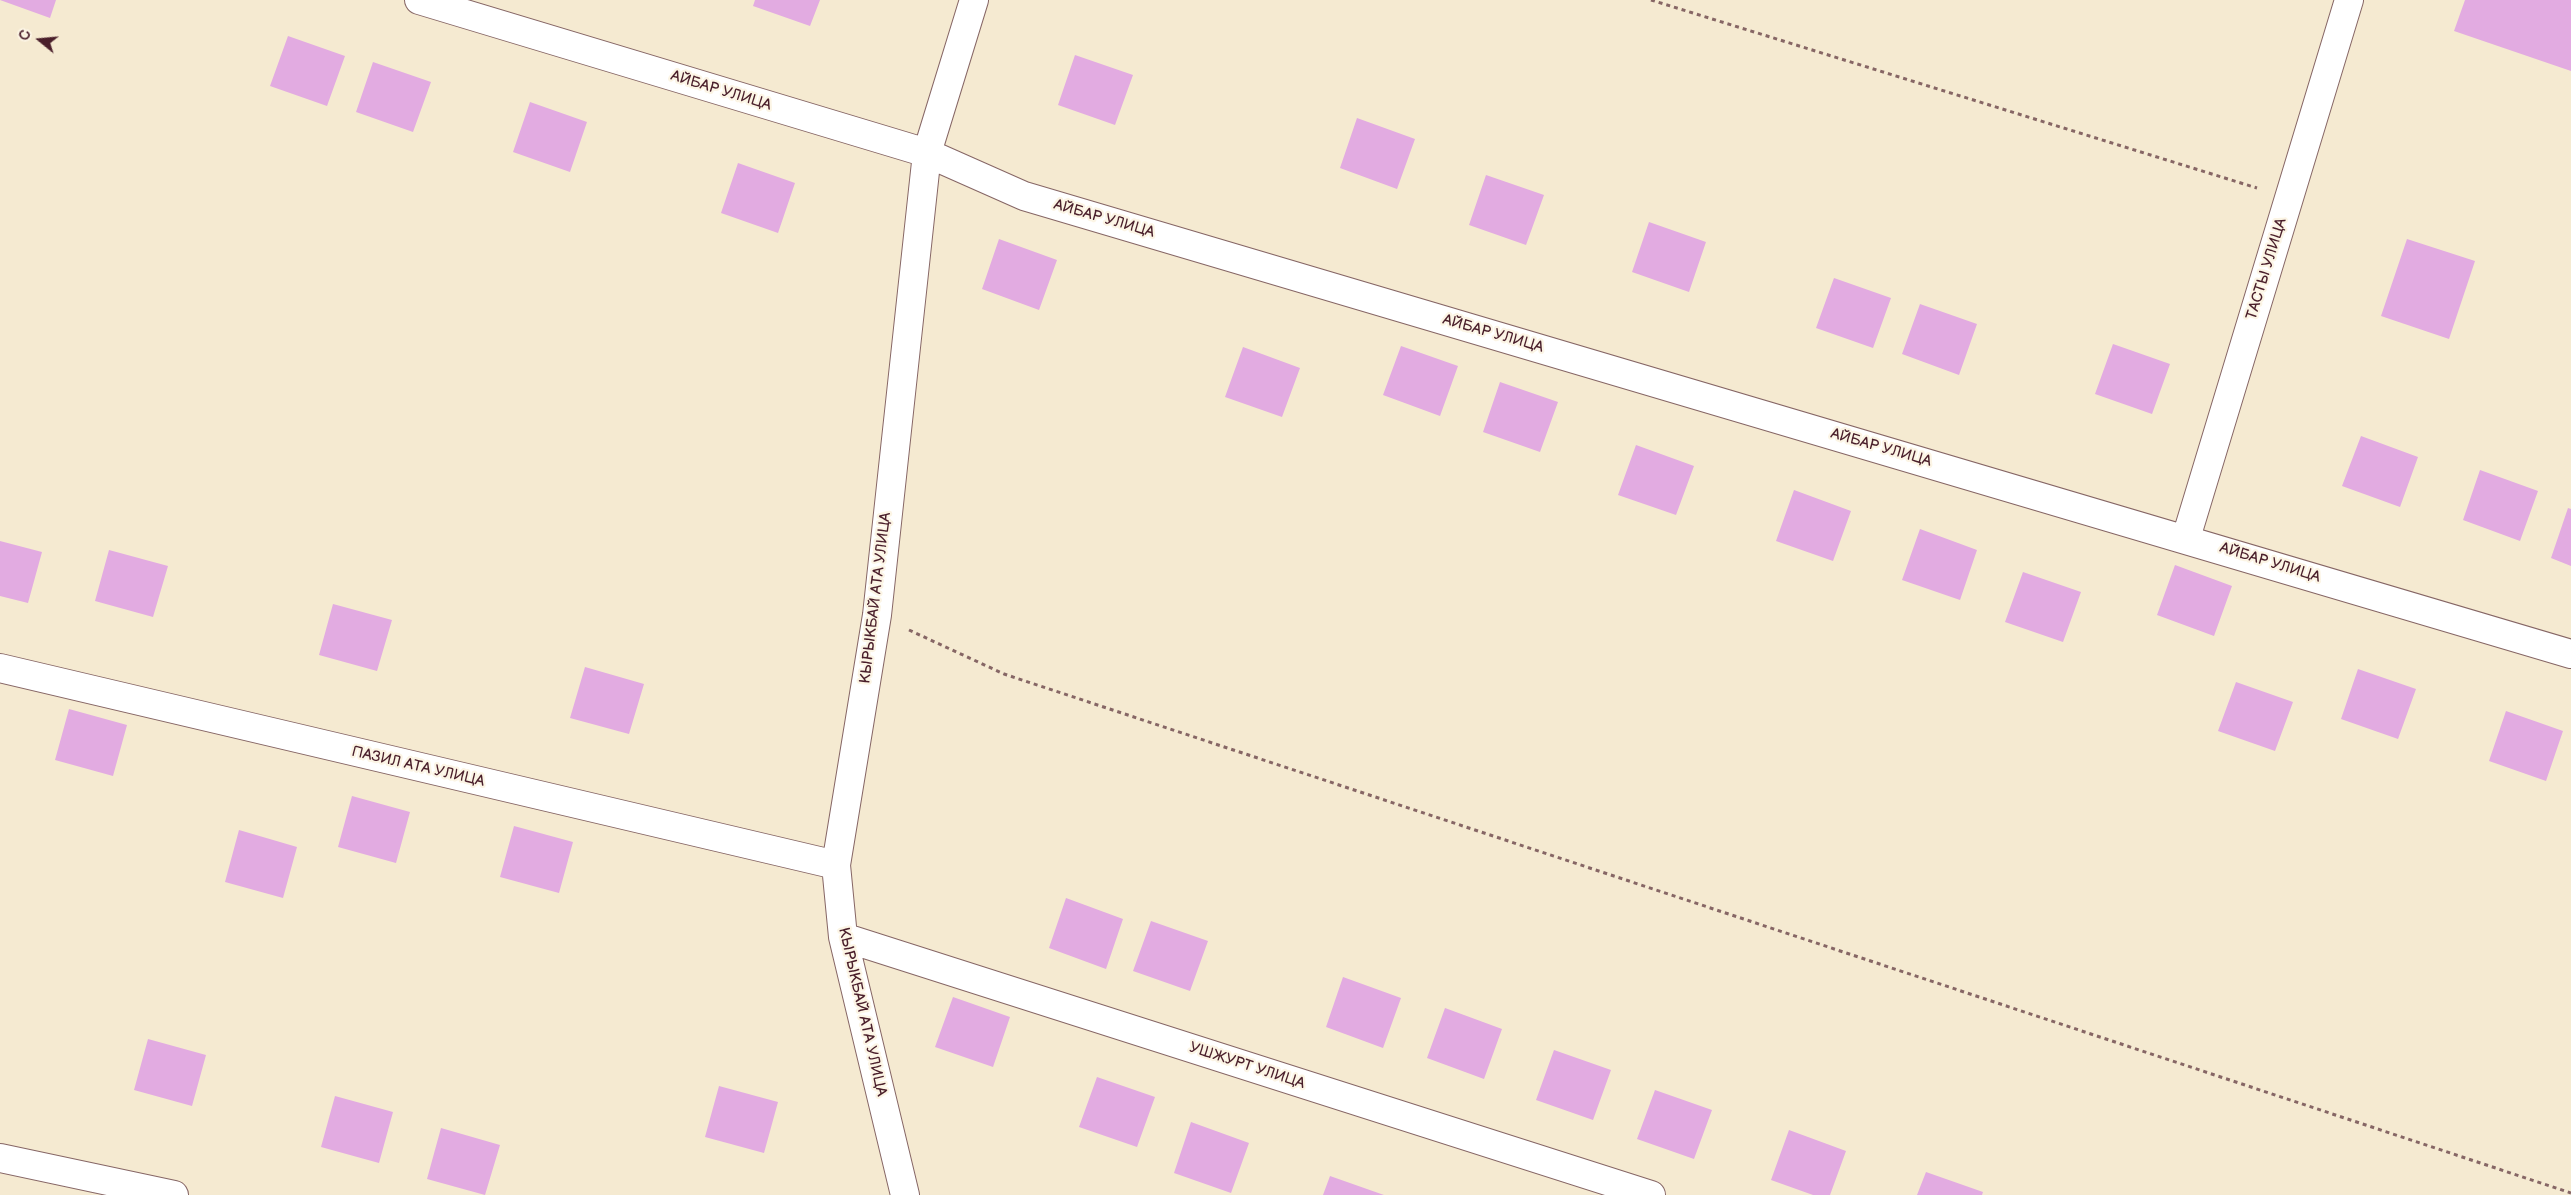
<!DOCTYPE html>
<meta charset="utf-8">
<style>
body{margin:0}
#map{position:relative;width:2571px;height:1195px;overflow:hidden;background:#f5ead1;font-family:"Balsamiq Sans",sans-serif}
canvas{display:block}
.north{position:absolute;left:15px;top:15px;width:50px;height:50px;-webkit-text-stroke:4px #fcf5e5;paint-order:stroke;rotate:287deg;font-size:14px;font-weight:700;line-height:20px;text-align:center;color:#4a1f2b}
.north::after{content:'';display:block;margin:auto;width:18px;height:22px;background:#4a1f2b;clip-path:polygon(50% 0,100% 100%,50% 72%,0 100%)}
</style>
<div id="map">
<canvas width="2571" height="1195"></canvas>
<div class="north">С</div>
</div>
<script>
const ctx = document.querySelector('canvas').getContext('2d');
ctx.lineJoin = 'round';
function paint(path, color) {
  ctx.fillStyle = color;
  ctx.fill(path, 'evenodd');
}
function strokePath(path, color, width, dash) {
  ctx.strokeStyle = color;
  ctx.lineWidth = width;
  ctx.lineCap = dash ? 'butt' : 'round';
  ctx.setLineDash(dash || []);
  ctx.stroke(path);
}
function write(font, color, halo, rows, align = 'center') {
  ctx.font = font + ' "Balsamiq Sans",sans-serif';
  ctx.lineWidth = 4.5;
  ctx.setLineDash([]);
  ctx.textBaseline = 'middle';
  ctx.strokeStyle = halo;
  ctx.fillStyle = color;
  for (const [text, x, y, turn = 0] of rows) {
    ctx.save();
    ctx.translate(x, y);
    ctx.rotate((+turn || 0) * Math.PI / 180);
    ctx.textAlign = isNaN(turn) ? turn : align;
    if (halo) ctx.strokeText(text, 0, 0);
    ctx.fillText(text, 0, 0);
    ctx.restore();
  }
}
paint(new Path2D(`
 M 0,0 L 56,0 L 50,18 Z
 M 755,0 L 820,0 L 810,26 L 753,6 Z
 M 2465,0 L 2571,0 L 2571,71 L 2454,31 Z
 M 288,36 L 345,56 L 327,106 L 270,86 Z
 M 1075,55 L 1133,75 L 1115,125 L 1058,105 Z
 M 373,62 L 431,82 L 413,132 L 356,112 Z
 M 530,102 L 587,122 L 570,172 L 513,152 Z
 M 1357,118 L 1415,139 L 1397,189 L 1340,168 Z
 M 738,163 L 795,183 L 778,233 L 721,213 Z
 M 1486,175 L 1544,195 L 1526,245 L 1469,225 Z
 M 1649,222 L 1706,242 L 1689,292 L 1632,272 Z
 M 999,239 L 1057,260 L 1039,310 L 982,289 Z
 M 2407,239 L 2475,261 L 2449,339 L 2381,316 Z
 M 1834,278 L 1891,298 L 1873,348 L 1816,328 Z
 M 1920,304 L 1977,324 L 1959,375 L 1902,354 Z
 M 2113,344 L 2170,364 L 2152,414 L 2095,394 Z
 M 1401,346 L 1458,366 L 1440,416 L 1383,395 Z
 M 1243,347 L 1300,368 L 1282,417 L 1225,397 Z
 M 1500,382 L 1558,402 L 1540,452 L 1483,432 Z
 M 2361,436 L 2418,457 L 2400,507 L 2342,486 Z
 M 1636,445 L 1694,466 L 1676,515 L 1618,495 Z
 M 2480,470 L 2538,491 L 2520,541 L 2463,520 Z
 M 1794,490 L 1851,511 L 1833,561 L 1776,541 Z
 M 2568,508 L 2571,509 L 2571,566 L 2551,558 Z
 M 1920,529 L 1977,550 L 1960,600 L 1902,580 Z
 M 0,541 L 42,552 L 28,603 L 0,596 Z
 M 109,550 L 168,566 L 153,617 L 95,601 Z
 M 2175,565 L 2232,586 L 2214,636 L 2157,615 Z
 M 2023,572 L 2081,592 L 2063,642 L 2005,622 Z
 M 333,604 L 392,620 L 377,671 L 319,655 Z
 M 585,667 L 644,684 L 629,734 L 570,718 Z
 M 2358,669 L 2416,689 L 2398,739 L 2341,719 Z
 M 2236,682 L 2293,702 L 2275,751 L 2218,731 Z
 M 69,709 L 127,725 L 113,776 L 55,760 Z
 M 2506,711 L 2563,731 L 2546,781 L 2489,761 Z
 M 352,796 L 410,812 L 396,863 L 338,847 Z
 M 514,826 L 573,842 L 559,893 L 500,877 Z
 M 239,830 L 297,847 L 283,898 L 225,882 Z
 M 1066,898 L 1123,919 L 1106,969 L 1049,948 Z
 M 1151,921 L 1208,941 L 1190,991 L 1133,971 Z
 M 1343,977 L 1401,998 L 1383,1048 L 1326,1027 Z
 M 953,997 L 1010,1017 L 993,1067 L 935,1047 Z
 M 1445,1008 L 1502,1029 L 1484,1079 L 1427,1058 Z
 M 148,1039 L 206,1055 L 192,1106 L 134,1090 Z
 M 1554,1050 L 1611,1070 L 1593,1120 L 1536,1100 Z
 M 1097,1077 L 1155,1097 L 1137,1147 L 1079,1127 Z
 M 719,1086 L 778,1102 L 764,1153 L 705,1137 Z
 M 1655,1090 L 1712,1110 L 1694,1159 L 1637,1139 Z
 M 335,1096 L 393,1112 L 379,1163 L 321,1147 Z
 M 1191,1122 L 1249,1143 L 1231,1193 L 1174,1173 Z
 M 441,1128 L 500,1145 L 485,1195 L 427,1179 Z
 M 1789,1130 L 1846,1151 L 1830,1195 L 1813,1195 L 1771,1180 Z
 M 1926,1172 L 1983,1192 L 1982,1195 L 1917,1195 Z
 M 1330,1176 L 1384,1195 L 1323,1195 Z`), '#e2abe1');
const minor = new Path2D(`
 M 419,0 L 927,153 L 1024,196 L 2571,654
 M 2186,538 L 2349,0
 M 0,668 L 836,865
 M 843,937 L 1651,1195
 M 0,1158 L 174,1195
 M 905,1195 L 843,937 L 836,865 L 877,615 L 927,153 L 974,0`);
strokePath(minor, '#866665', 30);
strokePath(new Path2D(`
 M 1651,0 L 2257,188
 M 909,630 L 1004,674 L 2571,1193`), '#866665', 3, [4, 4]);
strokePath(minor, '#fff', 28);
write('15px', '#4a1f2b', '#fcf5e5', [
 ["АЙБАР УЛИЦА",721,91,17],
 ["АЙБАР УЛИЦА",1104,219,16],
 ["ТАСТЫ УЛИЦА",2267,269,-73],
 ["АЙБАР УЛИЦА",1493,334,16],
 ["АЙБАР УЛИЦА",1881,448,16],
 ["АЙБАР УЛИЦА",2270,563,17],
 ["КЫРЫКБАЙ АТА УЛИЦА",876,598,-83],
 ["ПАЗИЛ АТА УЛИЦА",418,767,13],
 ["КЫРЫКБАЙ АТА УЛИЦА",862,1012,77],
 ["УШЖУРТ УЛИЦА",1247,1066,18]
]);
</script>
